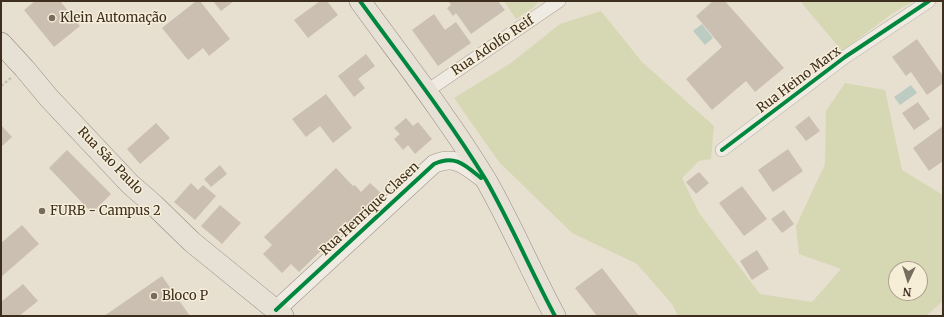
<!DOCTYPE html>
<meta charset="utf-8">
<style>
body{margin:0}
#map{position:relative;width:944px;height:317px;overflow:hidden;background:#e7e0d1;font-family:Merriweather,serif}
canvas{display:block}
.frame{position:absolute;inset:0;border:2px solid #3d2e20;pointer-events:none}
.north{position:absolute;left:888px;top:261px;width:40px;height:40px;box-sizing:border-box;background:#f7eed8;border:1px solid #ada18e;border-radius:50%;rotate:184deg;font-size:11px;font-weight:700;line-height:16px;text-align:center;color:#3d2e20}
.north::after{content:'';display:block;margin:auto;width:14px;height:18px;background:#786c5e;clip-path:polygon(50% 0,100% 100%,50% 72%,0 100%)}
</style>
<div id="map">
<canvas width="944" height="317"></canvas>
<div class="frame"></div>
<div class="north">N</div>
</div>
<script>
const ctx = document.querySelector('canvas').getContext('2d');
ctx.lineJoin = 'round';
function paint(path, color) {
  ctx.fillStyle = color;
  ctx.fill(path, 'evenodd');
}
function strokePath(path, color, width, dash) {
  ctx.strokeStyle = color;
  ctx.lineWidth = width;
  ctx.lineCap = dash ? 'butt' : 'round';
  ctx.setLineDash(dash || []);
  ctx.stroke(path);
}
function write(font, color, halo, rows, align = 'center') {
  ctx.font = font + ' Merriweather,serif';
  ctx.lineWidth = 3;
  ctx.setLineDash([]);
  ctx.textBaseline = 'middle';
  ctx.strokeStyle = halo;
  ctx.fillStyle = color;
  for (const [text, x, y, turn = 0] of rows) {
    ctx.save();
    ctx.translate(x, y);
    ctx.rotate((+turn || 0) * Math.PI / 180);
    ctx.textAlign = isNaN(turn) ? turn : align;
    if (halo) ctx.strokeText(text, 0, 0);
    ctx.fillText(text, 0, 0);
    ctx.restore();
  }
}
paint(new Path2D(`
 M 504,1 L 539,1 L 534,7 L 516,19 Z
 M 801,1 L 914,1 L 893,13 L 842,51 L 805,7 Z
 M 601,11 L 642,62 L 714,126 L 711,159 L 699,161 L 682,178 L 699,213 L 760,294 L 812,302 L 841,269 L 799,254 L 796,226 L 825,164 L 826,111 L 845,83 L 885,90 L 902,170 L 943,195 L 943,301 L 926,316 L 678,316 L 672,304 L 637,264 L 572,233 L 499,162 L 454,98 L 511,63 L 560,24 ZM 896,269 L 920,269 L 920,293 L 896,293 Z`), '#d6d7b3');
paint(new Path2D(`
 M 702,24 L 713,38 L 705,45 L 693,31 Z
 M 911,85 L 917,93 L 900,105 L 894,97 Z`), '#bcccc2');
paint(new Path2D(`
 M 35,1 L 60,1 L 80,26 L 54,47 L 24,10 Z
 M 196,1 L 200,1 L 230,39 L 209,56 L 203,48 L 188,60 L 162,28 Z
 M 213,1 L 234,1 L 221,11 Z
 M 320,1 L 327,1 L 338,15 L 308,38 L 294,20 Z
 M 448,1 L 498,1 L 505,10 L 471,34 L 456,13 L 453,16 L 447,8 L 451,5 Z
 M 713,1 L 725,1 L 784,68 L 755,92 L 746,81 L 712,110 L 686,79 L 722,47 L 696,16 Z
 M 434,14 L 445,30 L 456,22 L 471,43 L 438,66 L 412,30 Z
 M 917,39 L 943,76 L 943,83 L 927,95 L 911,72 L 906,76 L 892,57 Z
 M 366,54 L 375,66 L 358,79 L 365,88 L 354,97 L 338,76 Z
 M 326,94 L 352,128 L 333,143 L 320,126 L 306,137 L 292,119 Z
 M 918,102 L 930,119 L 914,130 L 902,113 Z
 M 809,116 L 820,131 L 806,141 L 795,127 Z
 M 406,118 L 413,126 L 418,122 L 432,139 L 415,154 L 408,145 L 403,150 L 394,139 L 400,134 L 394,128 Z
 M 156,123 L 170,138 L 140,164 L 127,149 Z
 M 1,125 L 12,137 L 1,147 Z
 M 943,126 L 943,161 L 929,171 L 913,148 Z
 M 788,149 L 803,171 L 773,192 L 758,170 Z
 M 67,150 L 111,194 L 92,213 L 49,168 Z
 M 220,165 L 227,174 L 211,187 L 204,179 Z
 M 336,168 L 353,186 L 355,185 L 361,192 L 370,183 L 381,193 L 299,272 L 291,264 L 282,273 L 263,254 L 272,245 L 264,237 Z
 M 699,172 L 709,183 L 696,194 L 686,182 Z
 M 191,183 L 198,190 L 203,185 L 216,196 L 195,220 L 174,202 Z
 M 742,186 L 767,219 L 744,236 L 719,203 Z
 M 220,205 L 241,223 L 222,244 L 201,226 Z
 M 784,210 L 794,224 L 782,233 L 771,219 Z
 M 22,225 L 39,244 L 1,277 L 1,243 Z
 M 757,250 L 769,269 L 752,280 L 740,261 Z
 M 602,268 L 639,316 L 597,316 L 575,288 Z
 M 162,276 L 190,316 L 104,316 Z
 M 23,284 L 38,301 L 19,316 L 1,316 L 1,302 Z`), '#cbbfb2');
const street = new Path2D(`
 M 427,91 L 559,1
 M 722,150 L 845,57 L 929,1`);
const secondary = new Path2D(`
 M 276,310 L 291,296 L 434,164 C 456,154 467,167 484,179`);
const primary = new Path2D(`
 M 360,1 C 403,60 448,118 486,180 C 511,224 531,271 555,316
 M 1,43 L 24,68 L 49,98 L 130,184 L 154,205 L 192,242 L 283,316`);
strokePath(street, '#ada599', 14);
strokePath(secondary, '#9c958a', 19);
strokePath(primary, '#928b80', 22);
strokePath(new Path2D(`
 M 1,86 L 11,78`), '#c8c2b9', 2.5, [3, 2]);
strokePath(street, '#efebe3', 13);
strokePath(secondary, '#efebe3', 18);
strokePath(primary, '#e6e1d4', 21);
strokePath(new Path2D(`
 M 360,1 C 403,60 448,118 486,180 C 511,224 531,271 555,316
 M 722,150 L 845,57 L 929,1
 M 276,310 L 291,296 L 434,164 C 455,154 465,165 481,178`), '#00873e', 4);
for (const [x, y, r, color] of [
 [52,18,4,"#786c5e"],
 [42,211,4,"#786c5e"],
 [154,296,4,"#786c5e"]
]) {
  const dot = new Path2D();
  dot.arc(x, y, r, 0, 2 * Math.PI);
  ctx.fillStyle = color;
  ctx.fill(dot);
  strokePath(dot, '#f7eed8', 1.5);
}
write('13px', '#3d2e20', '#f7eed8', [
 ["Klein Automação",60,18],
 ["FURB - Campus 2",50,211],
 ["Bloco P",162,296]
], 'left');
write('13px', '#3d2e20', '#f7eed8', [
 ["Rua Adolfo Reif",493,46,-34],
 ["Rua Heino Marx",799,80,-37],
 ["Rua São Paulo",110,161,46],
 ["Rua Henrique Clasen",370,209,-43]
]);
</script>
